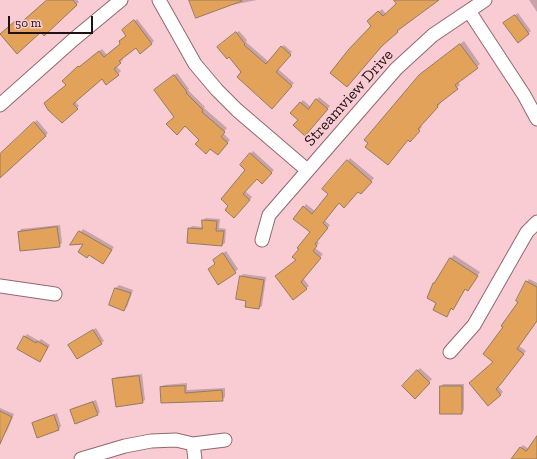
<!DOCTYPE html>
<style>
body{margin:0}
#map{position:relative;width:537px;height:459px;overflow:hidden;background:#f9cbd2;font-family:"Zilla Slab",serif}
canvas{display:block}
.scale{position:absolute;left:8px;top:16px;width:85px;height:18px;box-sizing:border-box;border:2px solid #201114;border-top:0;padding-left:5px;font-size:12px;line-height:14px;white-space:nowrap;color:#201114;-webkit-text-stroke:3px #f9cbd2;paint-order:stroke}
</style>
<div id="map">
<canvas width="537" height="459"></canvas>
<div class="scale">50 m</div>
</div>
<script>
const ctx = document.querySelector('canvas').getContext('2d');
ctx.lineJoin = 'round';
function paint(path, color) {
  ctx.fillStyle = color;
  ctx.fill(path, 'evenodd');
}
function strokePath(path, color, width, dash) {
  ctx.strokeStyle = color;
  ctx.lineWidth = width;
  ctx.lineCap = dash ? 'butt' : 'round';
  ctx.setLineDash(dash || []);
  ctx.stroke(path);
}
function write(font, color, halo, rows, align = 'center') {
  ctx.font = font + ' "Zilla Slab",serif';
  ctx.lineWidth = 3.5;
  ctx.setLineDash([]);
  ctx.textBaseline = 'middle';
  ctx.strokeStyle = halo;
  ctx.fillStyle = color;
  for (const [text, x, y, turn = 0] of rows) {
    ctx.save();
    ctx.translate(x, y);
    ctx.rotate((+turn || 0) * Math.PI / 180);
    ctx.textAlign = isNaN(turn) ? turn : align;
    if (halo) ctx.strokeText(text, 0, 0);
    ctx.fillText(text, 0, 0);
    ctx.restore();
  }
}
paint(new Path2D(`
 M 48,0 L 77,0 L 79,2 L 62,17 L 41,30 L 1,35 L 18,19 L 22,23 Z
 M 190,0 L 257,0 L 222,7 Z
 M 395,0 L 438,0 L 372,26 L 368,21 L 382,9 L 386,14 L 397,4 Z
 M 529,0 L 537,0 L 537,12 Z
 M 518,13 L 531,31 L 518,41 L 507,21 Z
 M 137,19 L 154,41 L 152,43 L 136,47 L 122,58 L 123,60 L 116,66 L 121,71 L 118,74 L 102,78 L 75,101 L 79,106 L 62,122 L 67,85 L 64,81 L 81,65 L 82,65 L 102,49 L 107,55 L 121,43 L 127,35 L 126,27 Z
 M 239,31 L 247,40 L 246,42 L 269,62 L 284,45 L 292,52 L 278,69 L 294,83 L 272,107 L 221,45 Z
 M 464,41 L 480,64 L 458,82 L 460,85 L 439,102 L 441,103 L 420,125 L 422,127 L 413,137 L 423,72 Z
 M 177,73 L 189,89 L 188,90 L 205,107 L 204,108 L 227,128 L 223,133 L 230,140 L 220,151 L 200,140 L 175,117 L 157,88 Z
 M 319,97 L 330,106 L 308,132 L 299,119 L 300,103 L 303,100 L 311,107 Z
 M 37,120 L 48,133 L 0,177 L 0,155 Z
 M 253,151 L 274,170 L 262,182 L 257,178 L 245,191 L 252,197 L 237,214 L 247,170 L 241,165 Z
 M 350,158 L 374,178 L 364,191 L 358,190 L 339,202 L 324,220 L 330,225 L 317,241 L 319,243 L 315,248 L 323,254 L 303,278 L 309,286 L 293,299 L 297,260 L 312,232 L 304,207 L 306,204 L 315,211 L 329,194 Z
 M 206,218 L 220,219 L 219,228 L 226,229 L 225,243 L 222,245 L 189,229 L 192,226 L 203,227 L 203,220 Z
 M 60,225 L 62,243 L 59,246 L 21,250 L 19,232 L 21,229 Z
 M 83,229 L 114,247 L 103,262 L 89,254 L 85,243 L 72,244 Z
 M 226,251 L 238,269 L 235,272 L 216,264 L 214,260 Z
 M 454,255 L 480,272 L 471,286 L 468,290 L 466,288 L 456,305 L 453,309 L 452,308 L 447,315 L 438,303 L 450,259 Z
 M 243,274 L 266,277 L 262,306 L 259,308 L 247,300 L 241,276 Z
 M 529,279 L 537,283 L 537,321 L 519,346 L 526,351 L 498,386 L 503,392 L 488,405 L 495,362 L 505,327 L 520,301 L 527,282 Z
 M 119,285 L 133,290 L 127,307 L 124,309 L 110,304 L 116,288 Z
 M 96,328 L 104,341 L 101,343 L 72,343 Z
 M 27,334 L 39,341 L 41,339 L 50,345 L 40,361 L 25,337 Z
 M 420,368 L 432,379 L 415,397 L 403,386 Z
 M 142,374 L 145,400 L 142,402 L 114,380 L 116,377 Z
 M 187,383 L 187,390 L 225,388 L 225,397 L 222,400 L 162,402 L 161,387 L 164,385 Z
 M 443,384 L 464,384 L 464,410 L 462,413 L 441,387 Z
 M 96,400 L 100,412 L 98,414 L 71,410 L 74,408 Z
 M 0,408 L 14,414 L 7,431 L 4,434 L 0,432 Z
 M 57,413 L 61,426 L 59,429 L 33,424 L 36,421 Z
 M 537,438 L 537,459 L 512,459 L 523,445 L 529,449 Z`), '#0003');
const building = new Path2D(`
 M 47,0 L 73,0 L 77,5 L 44,36 L 41,32 L 17,54 L 0,34 L 15,21 L 19,24 Z
 M 189,0 L 241,0 L 242,1 L 196,18 Z
 M 394,0 L 439,0 L 397,31 L 398,32 L 382,46 L 347,87 L 330,73 L 349,49 L 371,26 L 367,21 L 378,11 L 383,16 L 396,4 Z
 M 515,15 L 529,34 L 518,43 L 503,23 Z
 M 134,20 L 152,44 L 140,54 L 136,48 L 119,61 L 121,63 L 114,69 L 119,75 L 106,85 L 102,79 L 73,104 L 78,109 L 62,123 L 48,110 L 44,103 L 66,85 L 62,81 L 78,66 L 79,67 L 99,51 L 104,57 L 120,44 L 119,41 L 126,36 L 122,30 Z
 M 236,32 L 245,44 L 244,45 L 266,64 L 281,46 L 291,55 L 276,72 L 292,86 L 272,109 L 237,77 L 241,72 L 229,57 L 227,59 L 217,47 Z
 M 460,44 L 478,68 L 455,85 L 458,89 L 437,105 L 438,107 L 418,129 L 420,131 L 410,142 L 408,140 L 388,165 L 365,147 L 368,143 L 364,140 L 419,75 Z
 M 174,75 L 187,92 L 186,93 L 203,110 L 202,112 L 225,132 L 221,137 L 228,143 L 218,155 L 210,149 L 206,154 L 195,144 L 199,140 L 185,126 L 177,135 L 166,124 L 174,117 L 154,90 Z
 M 316,99 L 328,109 L 305,136 L 293,125 L 298,120 L 290,113 L 300,102 L 308,109 Z
 M 34,122 L 46,136 L 0,178 L 0,154 Z
 M 250,153 L 272,173 L 262,184 L 257,179 L 243,194 L 250,200 L 234,218 L 225,210 L 228,206 L 221,199 L 245,170 L 240,165 Z
 M 347,160 L 372,182 L 361,194 L 358,192 L 344,208 L 339,203 L 323,223 L 328,228 L 315,244 L 317,246 L 313,251 L 321,258 L 301,282 L 307,289 L 293,300 L 275,276 L 296,260 L 292,257 L 299,249 L 297,248 L 310,232 L 293,219 L 303,206 L 312,214 L 328,194 L 322,189 Z
 M 202,220 L 217,221 L 216,231 L 224,231 L 222,246 L 187,243 L 188,228 L 202,229 Z
 M 57,227 L 60,247 L 20,251 L 18,232 Z
 M 79,231 L 112,250 L 103,264 L 89,255 L 87,258 L 78,252 L 83,244 L 70,245 Z
 M 223,253 L 236,273 L 218,285 L 208,269 L 215,264 L 213,260 Z
 M 450,258 L 478,276 L 468,291 L 465,289 L 453,310 L 451,308 L 447,317 L 433,310 L 436,303 L 427,298 L 433,283 L 434,283 Z
 M 240,276 L 264,280 L 259,309 L 245,307 L 246,301 L 236,299 Z
 M 526,281 L 537,287 L 537,321 L 517,349 L 524,354 L 500,385 L 496,389 L 501,395 L 488,406 L 469,383 L 493,362 L 483,354 L 503,327 L 501,326 L 518,302 L 516,301 Z
 M 115,288 L 131,293 L 124,311 L 109,305 Z
 M 93,330 L 102,344 L 77,359 L 68,345 Z
 M 24,336 L 36,343 L 37,341 L 48,347 L 40,362 L 17,349 Z
 M 417,370 L 430,383 L 415,399 L 402,386 Z
 M 139,376 L 143,403 L 116,407 L 112,379 Z
 M 185,386 L 185,393 L 222,390 L 223,401 L 161,403 L 160,387 Z
 M 440,386 L 462,386 L 462,414 L 440,414 Z
 M 93,402 L 98,415 L 75,424 L 70,410 Z
 M 0,411 L 12,417 L 0,444 Z
 M 54,415 L 59,430 L 37,438 L 32,423 Z
 M 537,436 L 537,459 L 511,459 L 520,447 L 526,451 Z`);
paint(building, '#e2a259');
strokePath(building, '#957b5e', 1);
const minor = new Path2D(`
 M 159,0 L 195,64 L 217,90 L 237,110 L 307,170
 M 469,11 L 524,95 L 537,119
 M 0,105 L 74,39 L 121,0
 M 262,240 L 269,215 L 396,69 L 433,35 L 485,0
 M 0,286 L 55,294
 M 450,352 L 474,325 L 527,232 L 537,222
 M 193,444 L 195,459
 M 81,459 L 125,446 L 151,441 L 176,440 L 193,444 L 225,440`);
strokePath(minor, '#91696f', 15);
strokePath(minor, '#fff', 13);
write('16px', '#201114', '#f9cbd2', [
 ["Streamview Drive",349,98,-48]
]);
</script>
